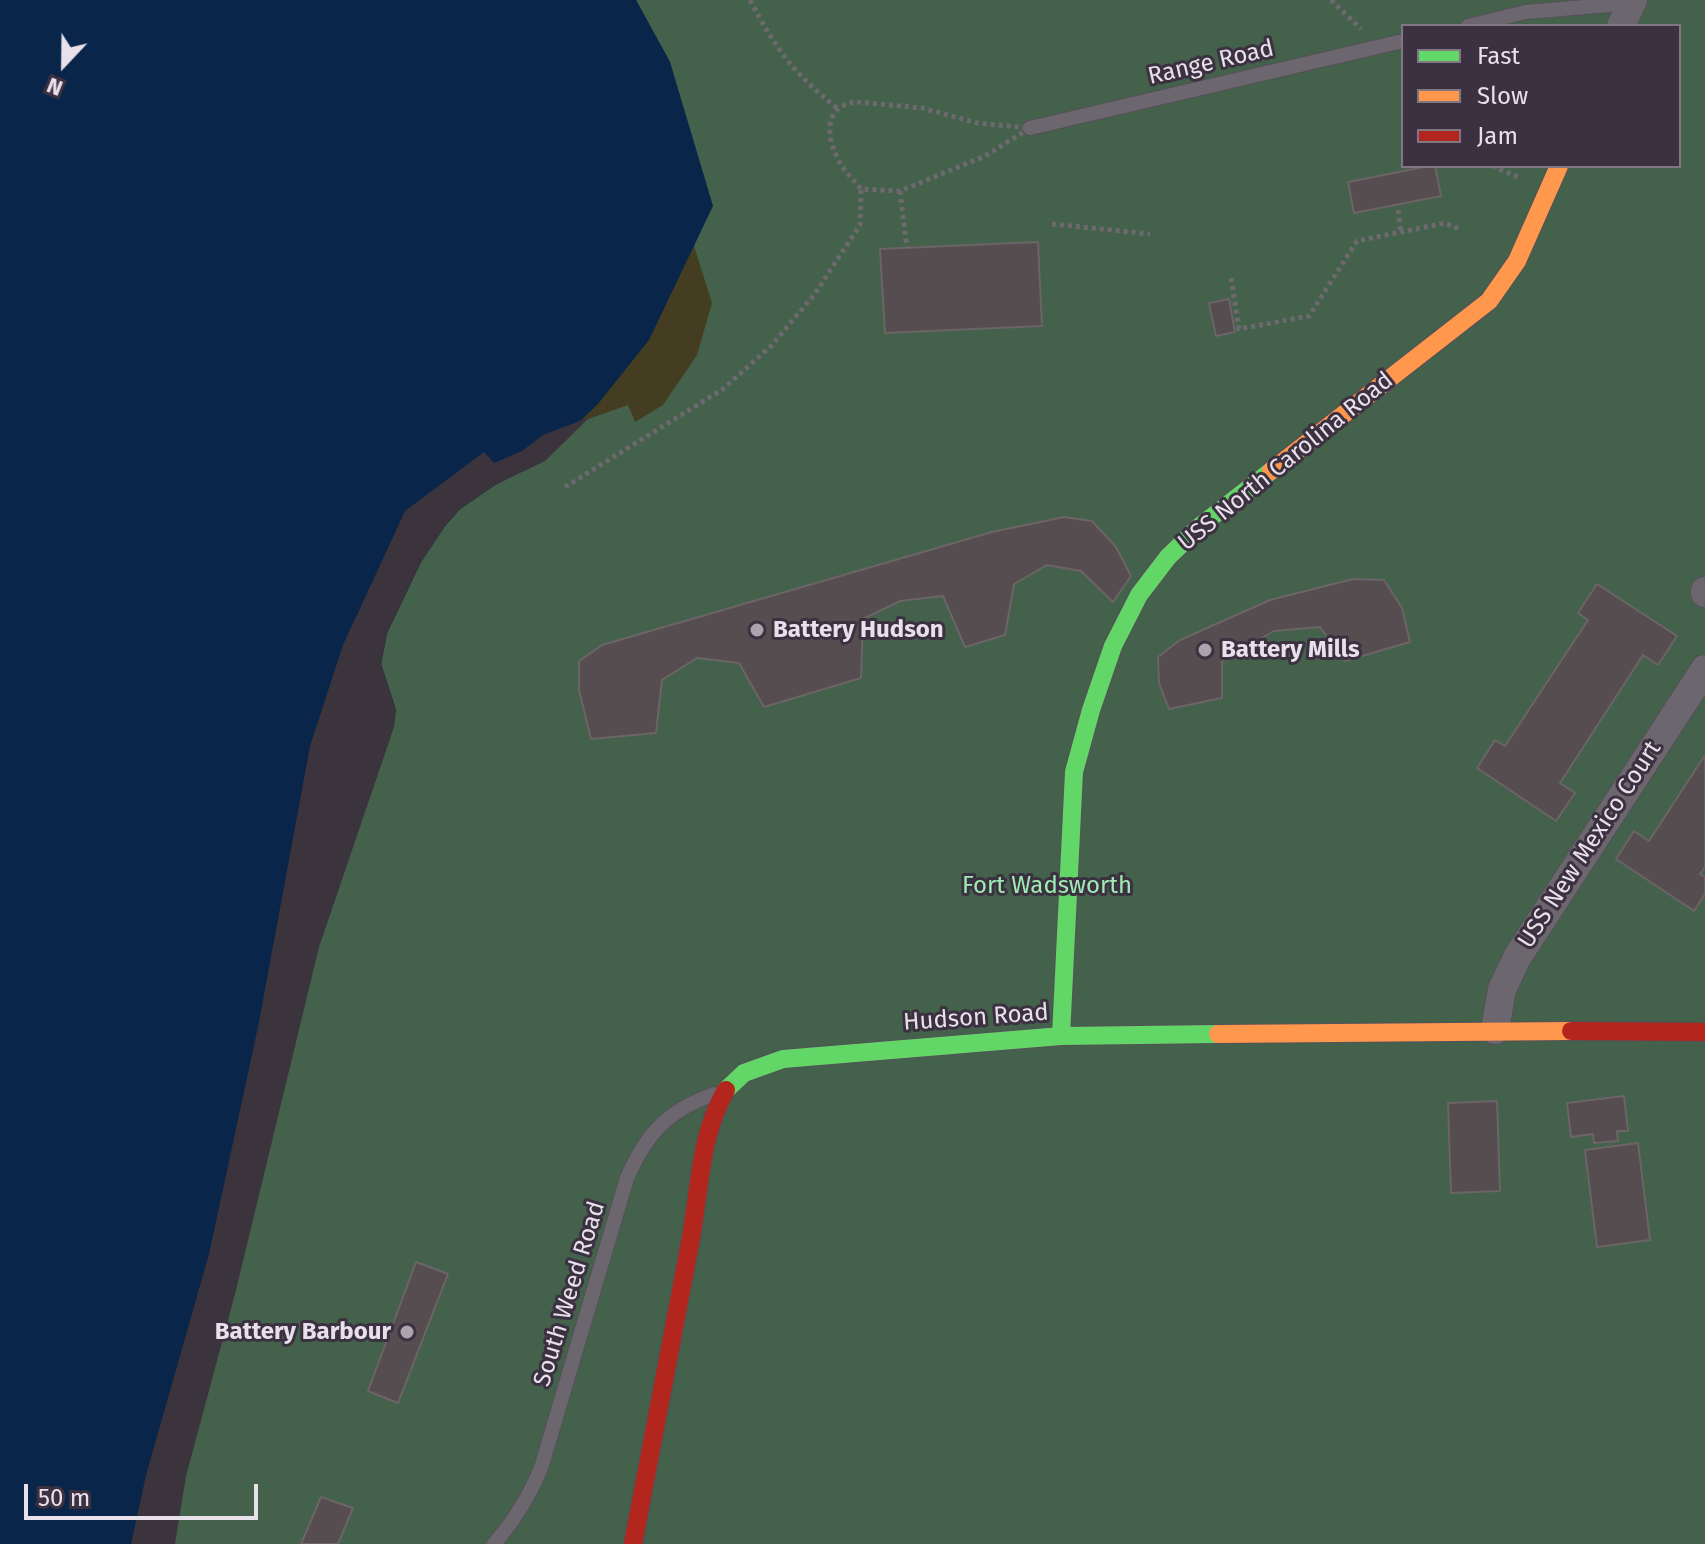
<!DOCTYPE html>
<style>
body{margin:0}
#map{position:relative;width:1705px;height:1544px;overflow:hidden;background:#3b343c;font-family:"Fira Sans",sans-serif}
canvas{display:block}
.legend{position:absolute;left:1401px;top:24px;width:280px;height:144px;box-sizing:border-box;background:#3c3140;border:2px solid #817784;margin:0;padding:10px 14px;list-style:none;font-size:24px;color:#e8e1eb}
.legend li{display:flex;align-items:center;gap:16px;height:40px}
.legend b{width:40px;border:2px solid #817784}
.north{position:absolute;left:24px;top:24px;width:80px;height:80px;-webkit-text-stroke:6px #3c3140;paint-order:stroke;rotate:202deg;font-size:22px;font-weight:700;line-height:32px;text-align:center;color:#e8e1eb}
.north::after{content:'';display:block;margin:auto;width:28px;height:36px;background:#e8e1eb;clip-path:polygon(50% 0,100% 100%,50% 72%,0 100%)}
.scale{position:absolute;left:24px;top:1484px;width:234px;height:36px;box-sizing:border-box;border:4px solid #e8e1eb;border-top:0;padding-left:10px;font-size:24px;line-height:28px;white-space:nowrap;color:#e8e1eb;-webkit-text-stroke:6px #3c3140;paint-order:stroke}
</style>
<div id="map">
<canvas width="1705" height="1544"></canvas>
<ul class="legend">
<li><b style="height:10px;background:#63d668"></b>Fast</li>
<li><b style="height:10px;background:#ff974d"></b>Slow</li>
<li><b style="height:10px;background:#b3261e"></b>Jam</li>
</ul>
<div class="north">N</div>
<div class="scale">50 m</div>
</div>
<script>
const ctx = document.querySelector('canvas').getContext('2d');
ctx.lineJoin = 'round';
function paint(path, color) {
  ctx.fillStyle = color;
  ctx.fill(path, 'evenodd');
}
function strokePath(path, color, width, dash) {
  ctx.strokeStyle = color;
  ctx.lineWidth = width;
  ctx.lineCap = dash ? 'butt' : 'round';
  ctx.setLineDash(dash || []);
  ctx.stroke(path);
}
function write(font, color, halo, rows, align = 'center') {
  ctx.font = font + ' "Fira Sans",sans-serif';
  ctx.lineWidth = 6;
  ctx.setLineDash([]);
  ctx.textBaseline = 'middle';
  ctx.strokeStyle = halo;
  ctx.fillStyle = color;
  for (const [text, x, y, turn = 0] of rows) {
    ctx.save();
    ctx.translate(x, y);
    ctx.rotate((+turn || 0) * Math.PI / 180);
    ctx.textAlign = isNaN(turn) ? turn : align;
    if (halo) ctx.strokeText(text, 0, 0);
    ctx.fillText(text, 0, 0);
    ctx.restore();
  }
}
paint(new Path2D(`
 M 636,0 L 1705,0 L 1705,1544 L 171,1544 L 182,1475 L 315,946 L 396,710 L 381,664 L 387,633 L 421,562 L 445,526 L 460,509 L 495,485 L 534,465 L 670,62 ZM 1403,26 L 1679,26 L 1679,166 L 1403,166 Z`), '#43614b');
paint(new Path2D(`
 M 680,202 L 712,303 L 697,355 L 663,405 L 635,422 L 628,405 L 543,435 Z`), '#453d21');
paint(new Path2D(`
 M 0,0 L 636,0 L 670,62 L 713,206 L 649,340 L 598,404 L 534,465 L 495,485 L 460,509 L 445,526 L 421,562 L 387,633 L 381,664 L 396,710 L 315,946 L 182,1475 L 171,1544 L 0,1544 Z`), '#092549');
paint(new Path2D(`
 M 590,417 L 545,461 L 495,485 L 460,509 L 445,526 L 421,562 L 387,633 L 381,664 L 396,710 L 394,727 L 319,947 L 235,1294 L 186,1476 L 175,1544 L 131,1544 L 146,1475 L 209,1254 L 259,1022 L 310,746 L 343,645 L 405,511 L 484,452 L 494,463 L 522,451 L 543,435 Z`), '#3b343c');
const building = new Path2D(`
 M 1429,166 L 1435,166 L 1441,196 L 1354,213 L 1348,182 Z
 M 1038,242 L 1042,326 L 885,333 L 880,249 Z
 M 1229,299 L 1235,332 L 1216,336 L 1209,303 Z
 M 1064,517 L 1092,521 L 1116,547 L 1131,576 L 1113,602 L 1081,571 L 1047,565 L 1014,584 L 1005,635 L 965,647 L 943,596 L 900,601 L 863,619 L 861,678 L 764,707 L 739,663 L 697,658 L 662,680 L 656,733 L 591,739 L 579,690 L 579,661 L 602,645 L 992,532 Z
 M 1353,579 L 1384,580 L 1402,608 L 1410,642 L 1345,661 L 1320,627 L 1274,631 L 1222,661 L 1222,698 L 1169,709 L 1159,683 L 1158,657 L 1180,640 L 1270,600 Z
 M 1597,584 L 1677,636 L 1658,665 L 1643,655 L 1560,783 L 1575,793 L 1556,821 L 1477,768 L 1495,740 L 1505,746 L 1588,620 L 1578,613 Z
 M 1705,755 L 1705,867 L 1700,874 L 1705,877 L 1705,894 L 1694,911 L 1616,859 L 1634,831 L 1649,841 Z
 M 1624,1096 L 1628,1131 L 1617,1131 L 1618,1141 L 1594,1143 L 1593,1134 L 1571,1137 L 1567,1103 Z
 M 1497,1101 L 1500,1191 L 1451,1193 L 1448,1103 Z
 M 1638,1143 L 1650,1240 L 1597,1247 L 1585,1150 Z
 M 416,1262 L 448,1274 L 398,1403 L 368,1391 Z
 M 321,1497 L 353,1508 L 338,1544 L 301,1544 Z`);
paint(building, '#554d50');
strokePath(building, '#6c6467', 2);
const lane = new Path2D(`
 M 1468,26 L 1526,12 L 1632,3
 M 1030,128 L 1403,41
 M 494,1544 C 515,1520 529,1497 541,1468 L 627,1178 C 647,1133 667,1111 714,1094`);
const street = new Path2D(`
 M 1621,26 L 1633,0
 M 1705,591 L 1705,593
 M 1495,1030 L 1502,989 L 1518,956 L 1705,669`);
const fast = new Path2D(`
 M 1061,1036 L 1074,772 L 1091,710 L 1113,646 L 1139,595 L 1168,557 L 1200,526 L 1271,471
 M 726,1090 L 744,1073 L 783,1059 L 1061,1036 L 1218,1034`);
const slow = new Path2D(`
 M 1271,471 L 1489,301 L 1517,261 L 1559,166
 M 1218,1034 L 1571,1031`);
const jam = new Path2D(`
 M 1571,1031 L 1705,1032
 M 633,1544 C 652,1442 672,1340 691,1238 C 700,1187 700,1135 726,1090`);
strokePath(lane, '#565158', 16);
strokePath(street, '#565158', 30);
strokePath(fast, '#565158', 20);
strokePath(slow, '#565158', 20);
strokePath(jam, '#565158', 20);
strokePath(new Path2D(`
 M 750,0 C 776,49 793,73 837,108
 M 1331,0 L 1361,29
 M 857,102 L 922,108 L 977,123 L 1030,128 L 985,156 L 900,191 L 861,189 C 854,180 845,172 840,163 C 826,138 822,105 857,102 Z
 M 1492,166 L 1518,177
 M 900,191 L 907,248
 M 1398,210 L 1401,233
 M 1052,224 L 1150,234
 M 1231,278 L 1239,329 L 1309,316 L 1357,241 L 1445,223 L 1462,230
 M 565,487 L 723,389 L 771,346 L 814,295 L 860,225 L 861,189`), '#6d696e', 5, [4, 4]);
strokePath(lane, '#6c676e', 14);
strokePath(street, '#6c676e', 28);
strokePath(fast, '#63d668', 18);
strokePath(slow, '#ff974d', 18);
strokePath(jam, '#b3261e', 18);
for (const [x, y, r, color] of [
 [757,630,8,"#aba4ae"],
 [1205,650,8,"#aba4ae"],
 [407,1332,8,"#aba4ae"]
]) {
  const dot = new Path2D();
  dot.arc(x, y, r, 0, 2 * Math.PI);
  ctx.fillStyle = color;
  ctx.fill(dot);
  strokePath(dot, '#3c3140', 3);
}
write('24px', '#e8e1eb', '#3c3140', [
 ["Range Road",1211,63,-13],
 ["USS North Carolina Road",1286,462,-39],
 ["USS New Mexico Court",1590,845,-57],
 ["Hudson Road",976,1018,-4],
 ["South Weed Road",570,1294,-73]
]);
write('bold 24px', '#e8e1eb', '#3c3140', [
 ["Battery Hudson",773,630],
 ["Battery Mills",1221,650],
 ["Battery Barbour",391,1332,"right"]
], 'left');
write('24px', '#9eecb3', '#3c3140', [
 ["Fort Wadsworth",1047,886]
]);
</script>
